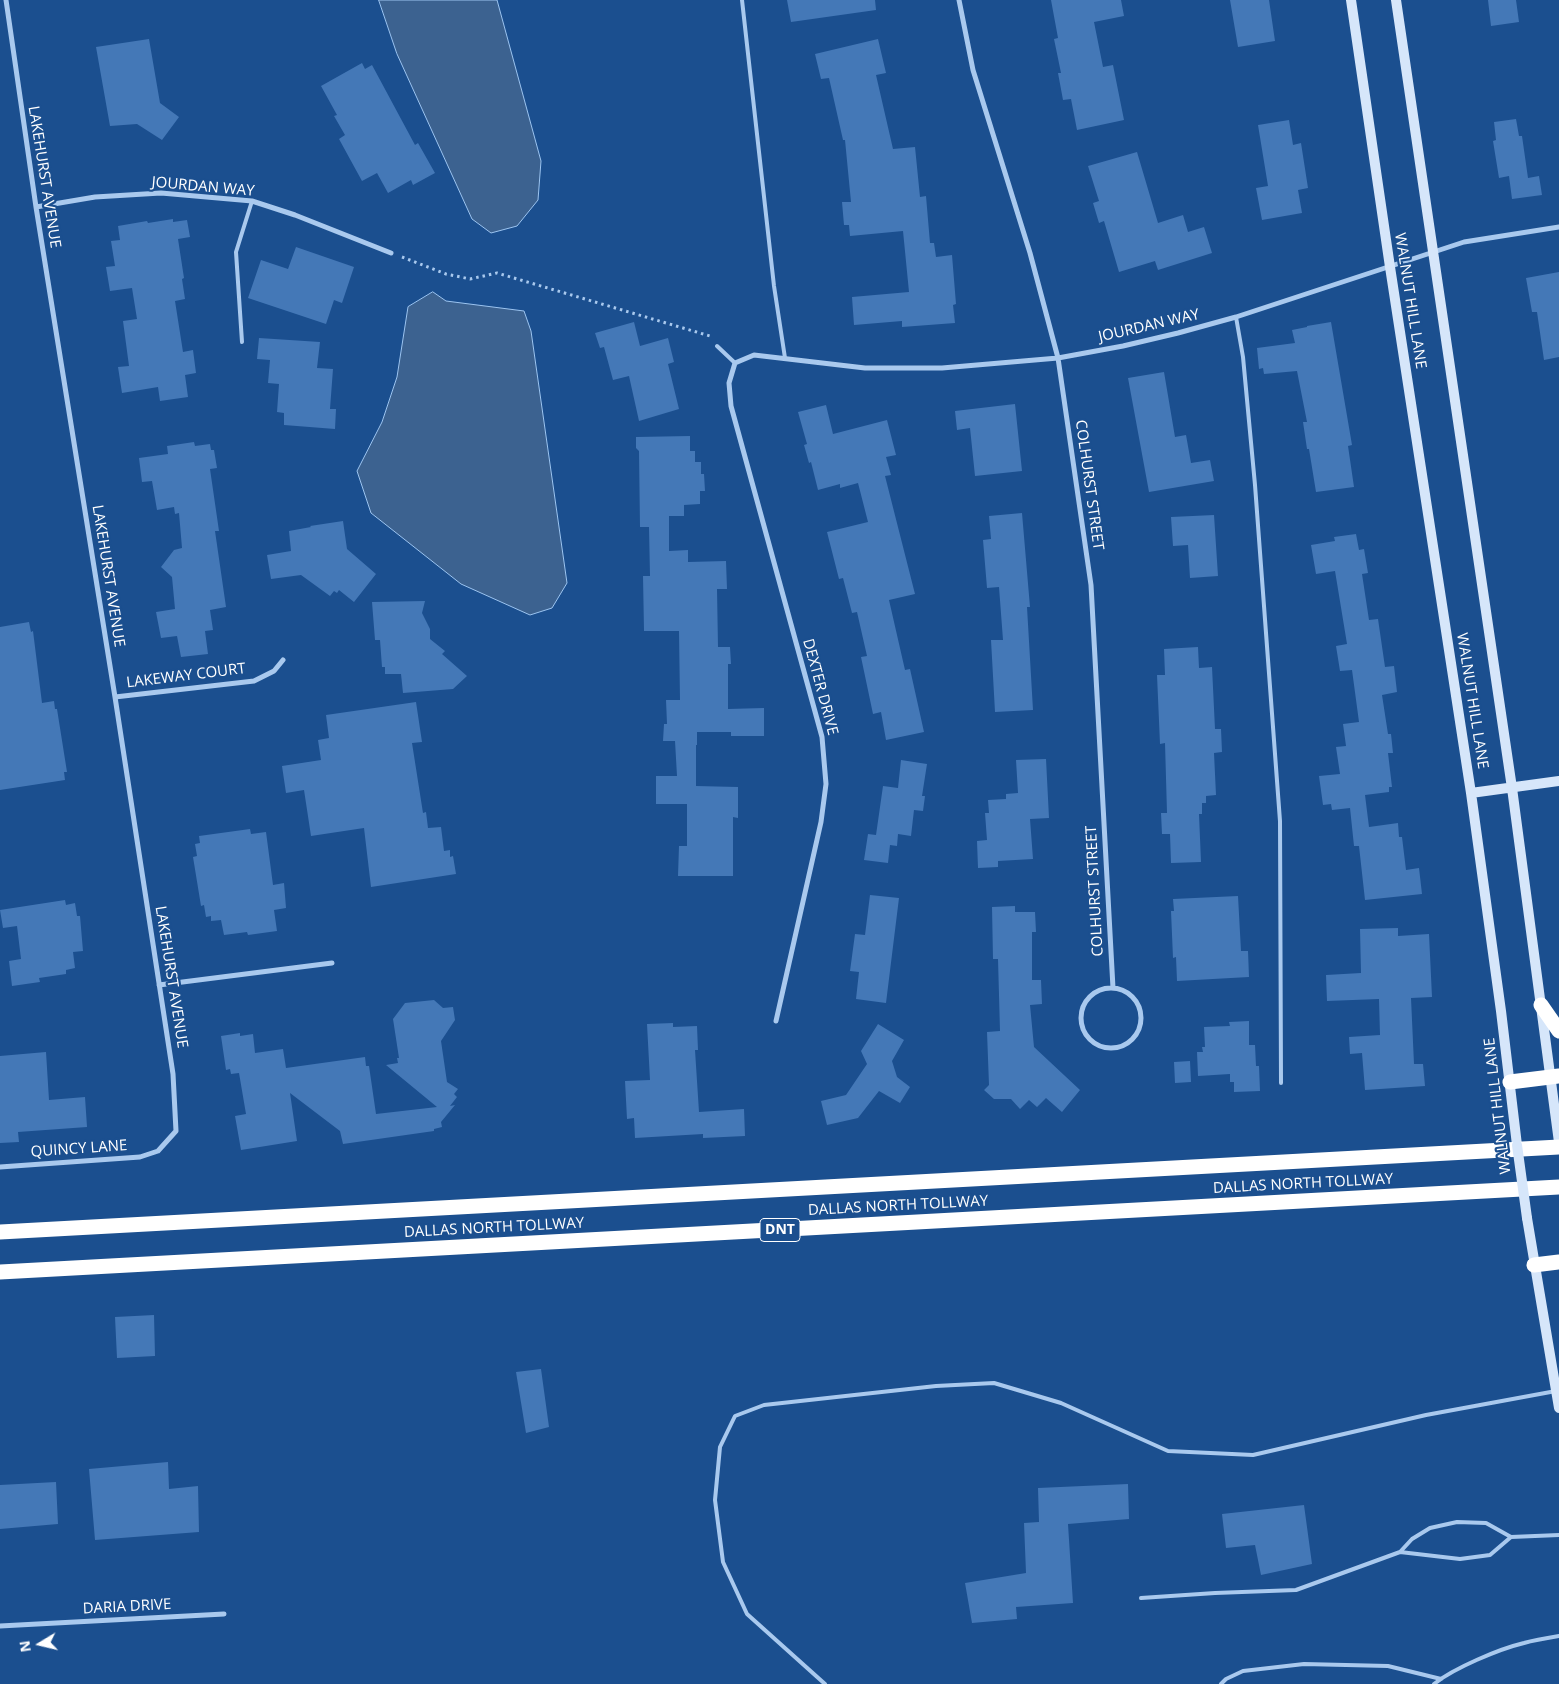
<!DOCTYPE html>
<style>
body{margin:0}
#map{position:relative;width:1559px;height:1684px;overflow:hidden;background:#1b4f8f;font-family:"Open Sans",sans-serif}
canvas{display:block}
.north{position:absolute;left:15px;top:1619px;width:50px;height:50px;-webkit-text-stroke:4px #1b4f8f;paint-order:stroke;rotate:261deg;font-size:14px;font-weight:700;line-height:20px;text-align:center;color:#fff}
.north::after{content:'';display:block;margin:auto;width:18px;height:22px;background:#fff;clip-path:polygon(50% 0,100% 100%,50% 72%,0 100%)}
</style>
<div id="map">
<canvas width="1559" height="1684"></canvas>
<div class="north">N</div>
</div>
<script>
const ctx = document.querySelector('canvas').getContext('2d');
ctx.lineJoin = 'round';
function paint(path, color) {
  ctx.fillStyle = color;
  ctx.fill(path, 'evenodd');
}
function strokePath(path, color, width, dash) {
  ctx.strokeStyle = color;
  ctx.lineWidth = width;
  ctx.lineCap = dash ? 'butt' : 'round';
  ctx.setLineDash(dash || []);
  ctx.stroke(path);
}
function write(font, color, halo, rows, align = 'center') {
  ctx.font = font + ' "Open Sans",sans-serif';
  ctx.lineWidth = 4.5;
  ctx.setLineDash([]);
  ctx.textBaseline = 'middle';
  ctx.strokeStyle = halo;
  ctx.fillStyle = color;
  for (const [text, x, y, turn = 0] of rows) {
    ctx.save();
    ctx.translate(x, y);
    ctx.rotate((+turn || 0) * Math.PI / 180);
    ctx.textAlign = isNaN(turn) ? turn : align;
    if (halo) ctx.strokeText(text, 0, 0);
    ctx.fillText(text, 0, 0);
    ctx.restore();
  }
}
const water = new Path2D(`
 M 379,0 L 497,0 L 541,161 L 538,200 L 517,226 L 491,233 L 472,219 L 397,54 Z
 M 433,292 L 446,301 L 524,311 L 531,331 L 567,583 L 552,608 L 530,615 L 461,584 L 371,513 L 357,471 L 382,422 L 397,377 L 408,307 Z`);
paint(water, '#3c6290');
strokePath(water, '#9cc4f0', 1);
paint(new Path2D(`
 M 787,0 L 875,0 L 876,10 L 791,22 Z
 M 1051,0 L 1121,0 L 1124,16 L 1094,22 L 1103,67 L 1113,65 L 1124,120 L 1077,130 L 1071,99 L 1063,100 L 1058,73 L 1061,73 L 1054,39 L 1058,38 Z
 M 1230,0 L 1269,0 L 1275,41 L 1238,47 Z
 M 1488,0 L 1516,0 L 1519,22 L 1491,26 Z
 M 149,39 L 160,103 L 179,117 L 162,140 L 137,124 L 110,126 L 96,47 Z
 M 878,39 L 886,73 L 876,75 L 893,149 L 915,147 L 920,197 L 926,196 L 930,243 L 934,243 L 936,257 L 952,255 L 956,304 L 953,305 L 955,323 L 902,327 L 902,321 L 854,325 L 852,297 L 909,292 L 903,231 L 850,236 L 849,225 L 844,225 L 842,202 L 851,202 L 845,140 L 843,140 L 829,78 L 821,79 L 815,54 Z
 M 362,63 L 365,69 L 372,65 L 415,145 L 418,143 L 435,173 L 413,185 L 411,180 L 388,193 L 377,173 L 362,181 L 339,139 L 345,135 L 334,116 L 337,115 L 321,86 Z
 M 1516,119 L 1519,136 L 1522,136 L 1528,178 L 1539,176 L 1542,195 L 1512,199 L 1509,176 L 1499,178 L 1493,141 L 1496,140 L 1494,122 Z
 M 1289,120 L 1293,145 L 1301,143 L 1308,188 L 1298,190 L 1302,213 L 1262,220 L 1256,188 L 1268,186 L 1258,125 Z
 M 1137,152 L 1158,223 L 1183,215 L 1188,232 L 1204,227 L 1212,253 L 1158,270 L 1155,261 L 1119,272 L 1104,221 L 1099,223 L 1093,203 L 1099,201 L 1088,166 Z
 M 173,219 L 173,222 L 187,220 L 190,237 L 178,239 L 184,278 L 182,279 L 185,299 L 175,301 L 183,352 L 193,350 L 196,373 L 185,375 L 188,397 L 160,401 L 158,387 L 122,393 L 118,367 L 129,366 L 123,321 L 137,319 L 132,288 L 110,291 L 106,267 L 115,266 L 111,241 L 120,240 L 118,226 L 147,221 L 148,223 Z
 M 296,247 L 354,267 L 342,303 L 334,300 L 326,324 L 248,298 L 261,260 L 288,269 Z
 M 1559,272 L 1559,357 L 1544,360 L 1537,312 L 1532,312 L 1526,278 Z
 M 634,322 L 640,346 L 668,338 L 674,362 L 668,364 L 679,409 L 639,421 L 629,376 L 613,380 L 604,347 L 600,348 L 595,333 Z
 M 1331,322 L 1352,445 L 1348,446 L 1354,487 L 1316,492 L 1309,449 L 1307,449 L 1303,422 L 1307,422 L 1297,371 L 1264,374 L 1263,368 L 1259,369 L 1257,348 L 1295,343 L 1292,330 L 1307,327 L 1307,326 Z
 M 259,338 L 320,342 L 317,368 L 333,369 L 330,409 L 336,409 L 335,429 L 284,425 L 284,413 L 277,412 L 279,384 L 268,383 L 270,360 L 257,359 Z
 M 1164,372 L 1175,437 L 1186,435 L 1191,463 L 1210,460 L 1214,481 L 1149,492 L 1128,378 Z
 M 1015,404 L 1022,471 L 975,476 L 970,428 L 957,430 L 955,411 Z
 M 826,405 L 833,434 L 887,420 L 896,455 L 886,457 L 891,475 L 885,476 L 915,594 L 889,600 L 905,670 L 910,669 L 924,732 L 886,740 L 881,712 L 873,714 L 861,657 L 867,656 L 857,612 L 852,613 L 843,578 L 839,579 L 827,532 L 868,522 L 858,483 L 840,488 L 840,484 L 818,490 L 811,462 L 809,463 L 804,445 L 807,444 L 798,412 Z
 M 690,436 L 690,451 L 695,451 L 695,462 L 701,462 L 701,474 L 704,474 L 705,491 L 700,491 L 700,504 L 684,505 L 684,516 L 669,516 L 669,551 L 688,550 L 688,562 L 726,561 L 727,589 L 717,589 L 718,647 L 730,647 L 731,664 L 728,664 L 728,709 L 764,708 L 764,736 L 731,736 L 731,732 L 697,732 L 697,745 L 696,745 L 696,786 L 738,787 L 738,818 L 733,817 L 733,876 L 678,876 L 679,846 L 687,846 L 687,804 L 656,804 L 656,776 L 677,776 L 675,741 L 663,741 L 664,724 L 667,724 L 666,700 L 680,700 L 679,631 L 644,631 L 643,576 L 650,576 L 649,527 L 640,527 L 639,451 L 636,448 L 636,437 Z
 M 194,442 L 195,446 L 210,444 L 211,450 L 214,450 L 217,468 L 210,469 L 219,531 L 215,531 L 226,607 L 210,610 L 213,630 L 205,631 L 208,654 L 181,657 L 177,636 L 161,638 L 156,612 L 175,609 L 172,577 L 161,567 L 174,550 L 182,548 L 179,513 L 175,514 L 174,507 L 157,510 L 152,481 L 142,482 L 139,458 L 168,454 L 167,446 Z
 M 1022,513 L 1030,607 L 1027,607 L 1033,710 L 995,712 L 991,640 L 1003,640 L 999,587 L 987,588 L 983,540 L 991,539 L 989,516 Z
 M 1214,515 L 1218,576 L 1190,578 L 1188,545 L 1173,546 L 1171,517 Z
 M 343,521 L 347,549 L 376,574 L 354,602 L 339,590 L 337,593 L 334,591 L 330,596 L 301,575 L 271,579 L 267,555 L 291,551 L 289,531 L 311,527 L 310,526 Z
 M 1356,534 L 1359,550 L 1364,549 L 1368,573 L 1362,574 L 1369,620 L 1378,619 L 1385,667 L 1394,666 L 1397,692 L 1382,695 L 1388,734 L 1391,734 L 1393,753 L 1388,753 L 1392,787 L 1389,787 L 1389,792 L 1365,795 L 1369,827 L 1398,823 L 1399,837 L 1402,837 L 1406,870 L 1419,868 L 1422,894 L 1365,900 L 1359,846 L 1354,846 L 1350,808 L 1332,810 L 1331,804 L 1323,805 L 1319,776 L 1340,774 L 1336,747 L 1346,746 L 1343,724 L 1359,722 L 1352,670 L 1340,671 L 1336,646 L 1347,644 L 1335,571 L 1316,574 L 1311,545 L 1335,541 L 1334,537 Z
 M 425,601 L 422,613 L 430,629 L 430,639 L 445,651 L 442,654 L 467,676 L 453,689 L 403,693 L 401,674 L 385,674 L 385,667 L 382,667 L 380,640 L 375,640 L 372,602 Z
 M 29,622 L 31,632 L 33,631 L 42,703 L 54,701 L 55,709 L 57,709 L 67,772 L 64,772 L 65,780 L 0,790 L 0,627 Z
 M 1198,647 L 1199,668 L 1212,667 L 1215,729 L 1221,729 L 1222,752 L 1214,753 L 1216,795 L 1206,796 L 1206,803 L 1202,803 L 1202,814 L 1199,814 L 1201,862 L 1171,863 L 1170,834 L 1162,834 L 1161,813 L 1167,813 L 1165,743 L 1160,744 L 1157,675 L 1165,675 L 1164,649 Z
 M 416,702 L 422,742 L 412,743 L 423,813 L 426,812 L 428,828 L 441,827 L 444,851 L 450,850 L 450,857 L 453,856 L 456,874 L 371,887 L 364,828 L 311,836 L 304,790 L 286,793 L 282,766 L 321,760 L 318,740 L 329,738 L 326,715 Z
 M 1046,759 L 1049,818 L 1030,819 L 1033,859 L 998,861 L 998,867 L 978,868 L 977,841 L 987,840 L 985,813 L 989,813 L 988,800 L 1006,799 L 1006,794 L 1018,793 L 1016,760 Z
 M 901,760 L 927,764 L 922,796 L 925,796 L 923,811 L 914,810 L 911,836 L 898,834 L 897,846 L 890,845 L 888,863 L 864,860 L 868,834 L 876,835 L 883,786 L 898,788 Z
 M 250,829 L 251,834 L 266,832 L 273,885 L 284,883 L 286,908 L 274,910 L 277,931 L 248,935 L 247,932 L 224,935 L 221,920 L 211,921 L 211,916 L 206,917 L 204,905 L 201,906 L 193,857 L 197,856 L 195,844 L 200,843 L 199,836 Z
 M 870,895 L 899,898 L 886,1003 L 856,999 L 859,972 L 850,971 L 855,934 L 865,935 Z
 M 1238,896 L 1241,951 L 1248,951 L 1249,977 L 1177,981 L 1176,957 L 1173,958 L 1171,911 L 1174,911 L 1173,899 Z
 M 65,900 L 66,905 L 75,903 L 77,916 L 80,916 L 83,951 L 73,952 L 75,968 L 66,970 L 66,974 L 39,978 L 40,982 L 12,986 L 9,961 L 21,959 L 17,926 L 3,928 L 0,910 Z
 M 1015,906 L 1015,912 L 1035,912 L 1036,932 L 1032,932 L 1032,980 L 1041,980 L 1042,1004 L 1030,1005 L 1034,1047 L 1080,1090 L 1062,1112 L 1046,1098 L 1037,1107 L 1029,1100 L 1020,1109 L 1011,1099 L 994,1099 L 984,1090 L 989,1085 L 987,1032 L 1000,1031 L 998,959 L 993,959 L 992,907 Z
 M 1398,928 L 1398,936 L 1429,934 L 1432,997 L 1411,998 L 1414,1064 L 1423,1064 L 1425,1086 L 1365,1090 L 1362,1053 L 1350,1054 L 1349,1037 L 1380,1035 L 1379,999 L 1327,1001 L 1326,975 L 1361,973 L 1360,929 Z
 M 434,1000 L 443,1008 L 453,1007 L 455,1020 L 441,1041 L 447,1082 L 458,1089 L 454,1094 L 457,1097 L 450,1106 L 455,1105 L 441,1122 L 442,1127 L 434,1129 L 434,1131 L 343,1144 L 340,1131 L 290,1093 L 297,1141 L 241,1150 L 235,1116 L 246,1114 L 239,1073 L 231,1074 L 230,1069 L 226,1070 L 221,1036 L 240,1033 L 240,1036 L 253,1034 L 255,1053 L 283,1049 L 286,1068 L 365,1057 L 366,1066 L 369,1066 L 376,1114 L 437,1107 L 386,1065 L 398,1063 L 397,1058 L 399,1058 L 393,1019 L 405,1003 Z
 M 1249,1021 L 1249,1045 L 1255,1045 L 1256,1066 L 1259,1066 L 1260,1091 L 1234,1092 L 1234,1082 L 1230,1082 L 1230,1074 L 1198,1076 L 1197,1052 L 1203,1052 L 1202,1047 L 1205,1047 L 1204,1027 L 1230,1026 L 1229,1022 Z
 M 673,1023 L 673,1027 L 697,1026 L 698,1050 L 695,1050 L 699,1112 L 744,1109 L 745,1136 L 703,1138 L 703,1134 L 635,1138 L 634,1118 L 627,1119 L 625,1081 L 650,1080 L 647,1024 Z
 M 878,1024 L 904,1040 L 892,1061 L 897,1077 L 910,1087 L 900,1103 L 879,1091 L 858,1118 L 827,1125 L 821,1101 L 846,1095 L 867,1064 L 861,1051 Z
 M 46,1052 L 49,1100 L 85,1097 L 87,1127 L 18,1132 L 19,1142 L 0,1143 L 0,1056 Z
 M 1190,1061 L 1191,1082 L 1175,1083 L 1174,1062 Z
 M 154,1315 L 155,1356 L 117,1358 L 115,1317 Z
 M 541,1369 L 549,1427 L 526,1433 L 516,1372 Z
 M 168,1462 L 169,1489 L 198,1486 L 199,1532 L 95,1540 L 89,1469 Z
 M 56,1482 L 58,1524 L 0,1529 L 0,1485 Z
 M 1128,1484 L 1129,1519 L 1068,1524 L 1073,1603 L 1016,1607 L 1017,1619 L 972,1623 L 965,1583 L 1026,1573 L 1024,1523 L 1039,1522 L 1038,1488 Z
 M 1304,1505 L 1312,1564 L 1261,1575 L 1255,1545 L 1226,1548 L 1222,1514 Z`), '#4478b7');
strokePath(new Path2D(`
 M 402,257 L 446,274 L 470,279 L 497,273 L 710,336`), '#a9c9ee', 3, [2.5, 4]);
strokePath(new Path2D(`
 M 742,0 L 774,286 L 785,358
 M 1236,317 L 1243,357 L 1255,485 L 1280,821 L 1281,1083
 M 242,342 L 236,252 L 252,201
 M 717,346 L 735,363
 M 1400,1552 L 1460,1559 L 1490,1555 L 1511,1537
 M 1141,1598 L 1215,1593 L 1296,1590 L 1400,1552 L 1412,1539 L 1430,1528 L 1457,1522 L 1486,1523 L 1511,1537 L 1559,1535
 M 825,1684 L 747,1614 L 723,1562 L 715,1500 L 720,1447 L 735,1416 L 764,1405 L 936,1386 L 994,1383 L 1061,1403 L 1168,1451 L 1253,1455 L 1426,1415 L 1556,1391
 M 1221,1684 L 1226,1679 L 1243,1671 L 1304,1664 L 1388,1666 L 1441,1679
 M 1434,1684 C 1454,1668 1499,1649 1524,1643 C 1535,1640 1547,1638 1559,1636`), '#a9c9ee', 4);
strokePath(new Path2D(`
 M 959,0 L 973,70 L 1030,253 L 1058,358 L 1091,585 L 1113,988
 M 36,207 L 95,197 L 161,193 L 252,201 L 295,215 L 391,253
 M 115,697 L 254,681 L 274,671 L 283,660
 M 159,985 L 332,963
 M1081 1018a30 30 0 1 1 60 0a30 30 0 1 1-60 0Z
 M 776,1021 L 821,822 L 826,784 L 822,737 L 731,406 L 729,383 L 735,363 L 754,355 L 865,368 L 942,368 L 1058,358 L 1123,346 L 1178,333 L 1236,317 L 1464,242 L 1559,227
 M 0,1167 L 140,1157 L 158,1151 L 176,1131 L 173,1074 L 115,697 L 36,207 L 6,0
 M 0,1626 L 224,1614`), '#a9c9ee', 5);
strokePath(new Path2D(`
 M 1351,0 L 1390,267 L 1471,793 L 1501,1011 L 1517,1145
 M 1396,0 L 1512,788 L 1559,1142
 M 1471,793 L 1559,781
 M 1527,1218 L 1559,1408`), '#d6e6fa', 10);
strokePath(new Path2D(`
 M 1541,1005 L 1559,1031
 M 1510,1082 L 1559,1076
 M 0,1232 L 1559,1147
 M 1534,1265 L 1559,1262
 M 0,1272 L 1559,1187`), '#fff', 15);
strokePath(new Path2D(`
 M 1517,1145 L 1527,1218`), '#d6e6fa', 10);
for (const [x, y, w] of [
 [780,1230,40]
]) {
  const box = new Path2D();
  box.roundRect(x - w / 2, y - 11.5, w, 23, 4);
  ctx.fillStyle = '#1b4f8f';
  ctx.fill(box);
  strokePath(box, '#fff', 1);
}
write('bold 14px', '#fff', null, [
 ["DNT",780,1230]
]);
write('15px', '#fff', '#1b4f8f', [
 ["LAKEHURST AVENUE",44,177,81],
 ["JOURDAN WAY",203,187,5],
 ["WALNUT HILL LANE",1410,301,81],
 ["JOURDAN WAY",1149,326,-13],
 ["COLHURST STREET",1089,485,82],
 ["LAKEHURST AVENUE",108,576,81],
 ["LAKEWAY COURT",186,676,-7],
 ["DEXTER DRIVE",820,687,75],
 ["WALNUT HILL LANE",1472,701,81],
 ["COLHURST STREET",1095,891,-93],
 ["LAKEHURST AVENUE",171,977,81],
 ["WALNUT HILL LANE",1498,1106,-97],
 ["QUINCY LANE",79,1149,-4],
 ["DALLAS NORTH TOLLWAY",1303,1184,-3],
 ["DALLAS NORTH TOLLWAY",898,1206,-3],
 ["DALLAS NORTH TOLLWAY",494,1228,-3],
 ["DARIA DRIVE",127,1607,-3]
]);
</script>
